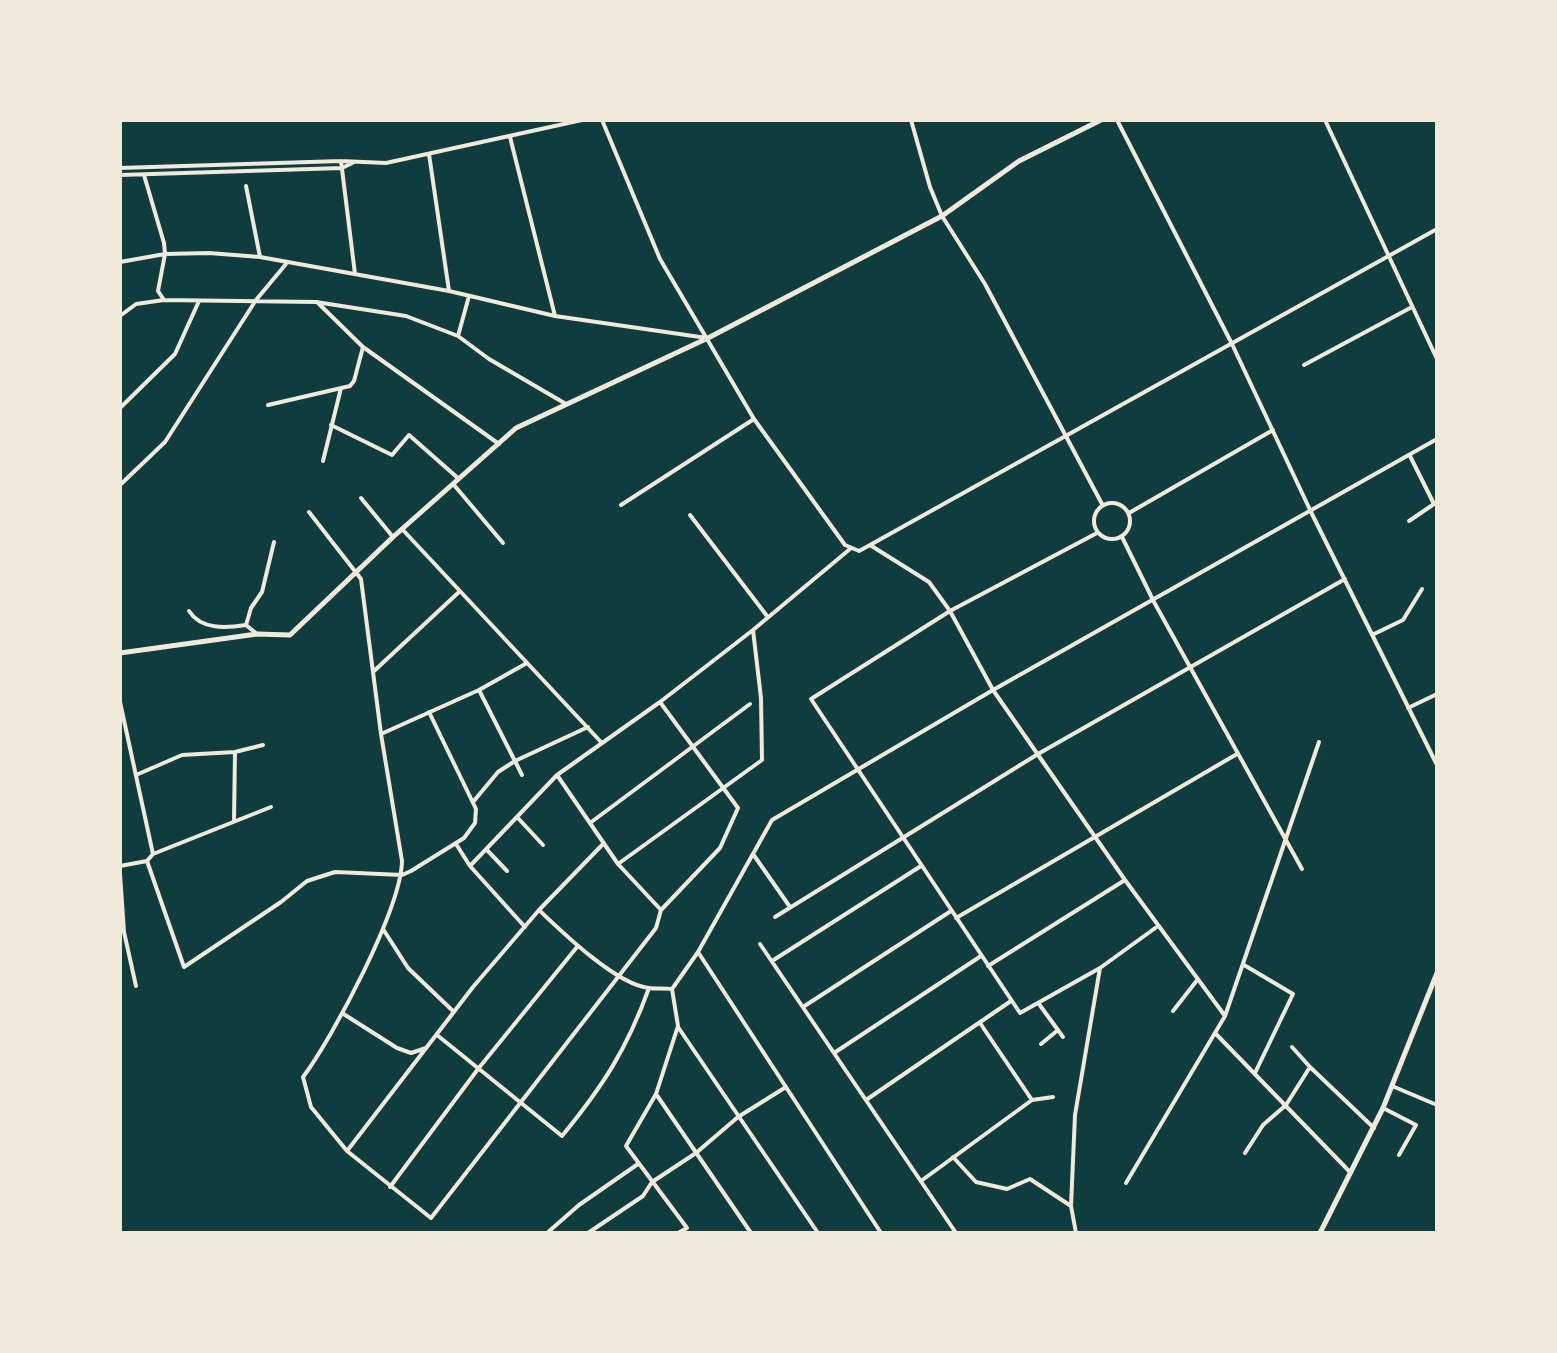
<!DOCTYPE html>
<style>
body{margin:0}
#map{position:relative;width:1557px;height:1353px;overflow:hidden;background:#0f3d3e;font-family:"Alegreya Sans",sans-serif}
canvas{display:block}
.frame{position:absolute;inset:0;border:122px solid #f1e9da;pointer-events:none}
</style>
<div id="map">
<canvas width="1557" height="1353"></canvas>
<div class="frame"></div>
</div>
<script>
const ctx = document.querySelector('canvas').getContext('2d');
ctx.lineJoin = 'round';
function strokePath(path, color, width, dash) {
  ctx.strokeStyle = color;
  ctx.lineWidth = width;
  ctx.lineCap = dash ? 'butt' : 'round';
  ctx.setLineDash(dash || []);
  ctx.stroke(path);
}
strokePath(new Path2D(`
 M 602,120 L 660,259 L 754,419 L 845,545 L 859,551 L 870,545 L 929,582 L 950,611 L 993,690 L 1125,880 L 1225,1016
 M 911,120 L 930,187 L 942,216 L 985,284 L 1102,504
 M 1117,120 L 1232,344 L 1311,512 L 1437,765
 M 1325,120 L 1437,359
 M 510,137 L 555,316
 M 429,154 L 449,291
 M 341,161 L 355,274
 M 120,168 L 341,161 L 386,163 L 582,120
 M 120,175 L 342,168 L 354,162
 M 144,175 L 164,243 L 165,254 L 158,291 L 164,300
 M 246,186 L 260,257
 M 120,262 L 165,254 L 209,253 L 260,257 L 449,291 L 555,316 L 707,338
 M 317,302 L 363,347 L 499,444
 M 120,316 L 136,304 L 164,300 L 316,302 L 406,316 L 458,336 L 489,359 L 566,404
 M 458,336 L 469,296
 M 1304,365 L 1412,307
 M 268,405 L 350,386 L 354,381 L 363,347
 M 120,408 L 175,354 L 199,301
 M 331,425 L 392,455 L 409,435 L 459,479
 M 323,461 L 341,388
 M 120,485 L 165,442 L 256,300 L 286,264
 M 454,485 L 503,543
 M 361,498 L 393,537
 M1094 521a18 18 0 1 1 36 0a18 18 0 1 1-36 0Z
 M 621,505 L 754,419
 M 309,512 L 361,579 L 381,734 L 402,861 C 401,909 333,1037 303,1077 L 311,1107 L 347,1151 L 431,1218 L 656,928 L 661,910 L 720,848 L 738,808 L 660,702
 M 1129,513 L 1273,430
 M 690,515 L 767,616
 M 1409,521 L 1434,504 L 1410,456
 M 402,529 L 601,742
 M 1097,533 L 950,611 L 811,699 L 1020,1013 L 1100,968 L 1158,926
 M 1122,537 L 1154,602 L 1302,869
 M 870,545 L 1437,229
 M 189,611 C 201,630 226,628 246,625 L 257,634
 M 246,625 L 251,608 L 262,592 L 274,542
 M 1372,635 L 1403,620 L 1422,589
 M 374,671 L 459,592
 M 479,690 L 522,775
 M 120,702 L 153,854 L 147,861 L 184,967 L 281,902 L 307,881 L 335,872 L 402,875 L 411,871 L 464,838 L 475,823 L 476,809 L 429,712
 M 1408,708 L 1437,694
 M 381,734 L 479,690 L 527,663
 M 136,775 L 182,755 L 235,752 L 263,745
 M 557,775 L 618,864 L 661,910
 M 473,802 L 498,772 L 515,761 L 588,727
 M 517,817 L 543,845
 M 234,821 L 235,752
 M 590,823 L 750,704
 M 456,844 L 470,866 L 525,927
 M 486,849 L 507,871
 M 153,854 L 271,807
 M 753,854 L 790,907
 M 618,864 L 762,760 L 761,698 L 753,630
 M 120,866 L 147,861
 M 470,866 L 557,775 L 660,702 L 753,630 L 850,549
 M 120,874 L 124,932 L 136,986
 M 539,910 C 563,933 617,985 649,988 C 656,989 665,988 672,989
 M 775,917 L 1038,754 L 1345,579
 M 956,918 L 1237,754
 M 383,929 L 408,968 L 454,1012
 M 760,944 L 956,1233
 M 698,952 L 881,1233
 M 772,961 L 921,866
 M 1244,965 L 1293,994 L 1255,1073
 M 988,966 L 1125,880
 M 1039,1004 L 1063,1037
 M 803,1007 L 951,911
 M 1173,1011 L 1198,979
 M 342,1013 L 397,1048 L 411,1053 L 426,1048
 M 980,1023 L 1032,1100
 M 678,1027 L 818,1233
 M 1215,1033 L 1349,1171
 M 437,1035 L 562,1136 C 603,1086 627,1049 649,988
 M 1041,1044 L 1058,1030
 M 1292,1047 L 1310,1067 L 1374,1128
 M 834,1053 L 981,956
 M 1392,1086 L 1437,1105
 M 656,1094 L 751,1233
 M 866,1100 L 1011,1001
 M 1032,1100 L 1053,1097
 M 1383,1108 L 1416,1125 L 1399,1155
 M 347,1151 L 473,987 L 539,910 L 604,843
 M 1245,1153 L 1263,1125 L 1286,1105 L 1310,1067
 M 953,1157 L 976,1182 L 1007,1189 L 1030,1179 L 1071,1206
 M 921,1181 L 1032,1100
 M 1126,1183 L 1225,1016 L 1319,742
 M 390,1187 L 478,1069 L 577,947
 M 547,1233 L 579,1205 L 638,1164
 M 588,1233 L 643,1196 L 652,1182 L 696,1153 L 738,1117 L 786,1087
 M 678,1233 L 687,1228 L 626,1146 L 656,1094 L 678,1026 L 672,989 L 698,952 L 772,820 L 993,690 L 1437,439
 M 1076,1233 L 1071,1206 L 1075,1115 L 1100,968`), '#f1e9da', 4);
strokePath(new Path2D(`
 M 120,653 L 257,634 L 290,635 L 393,537 L 516,428 L 708,338 L 942,216 L 1019,161 L 1101,120
 M 1320,1233 L 1383,1108 L 1437,973`), '#f1e9da', 5);
</script>
